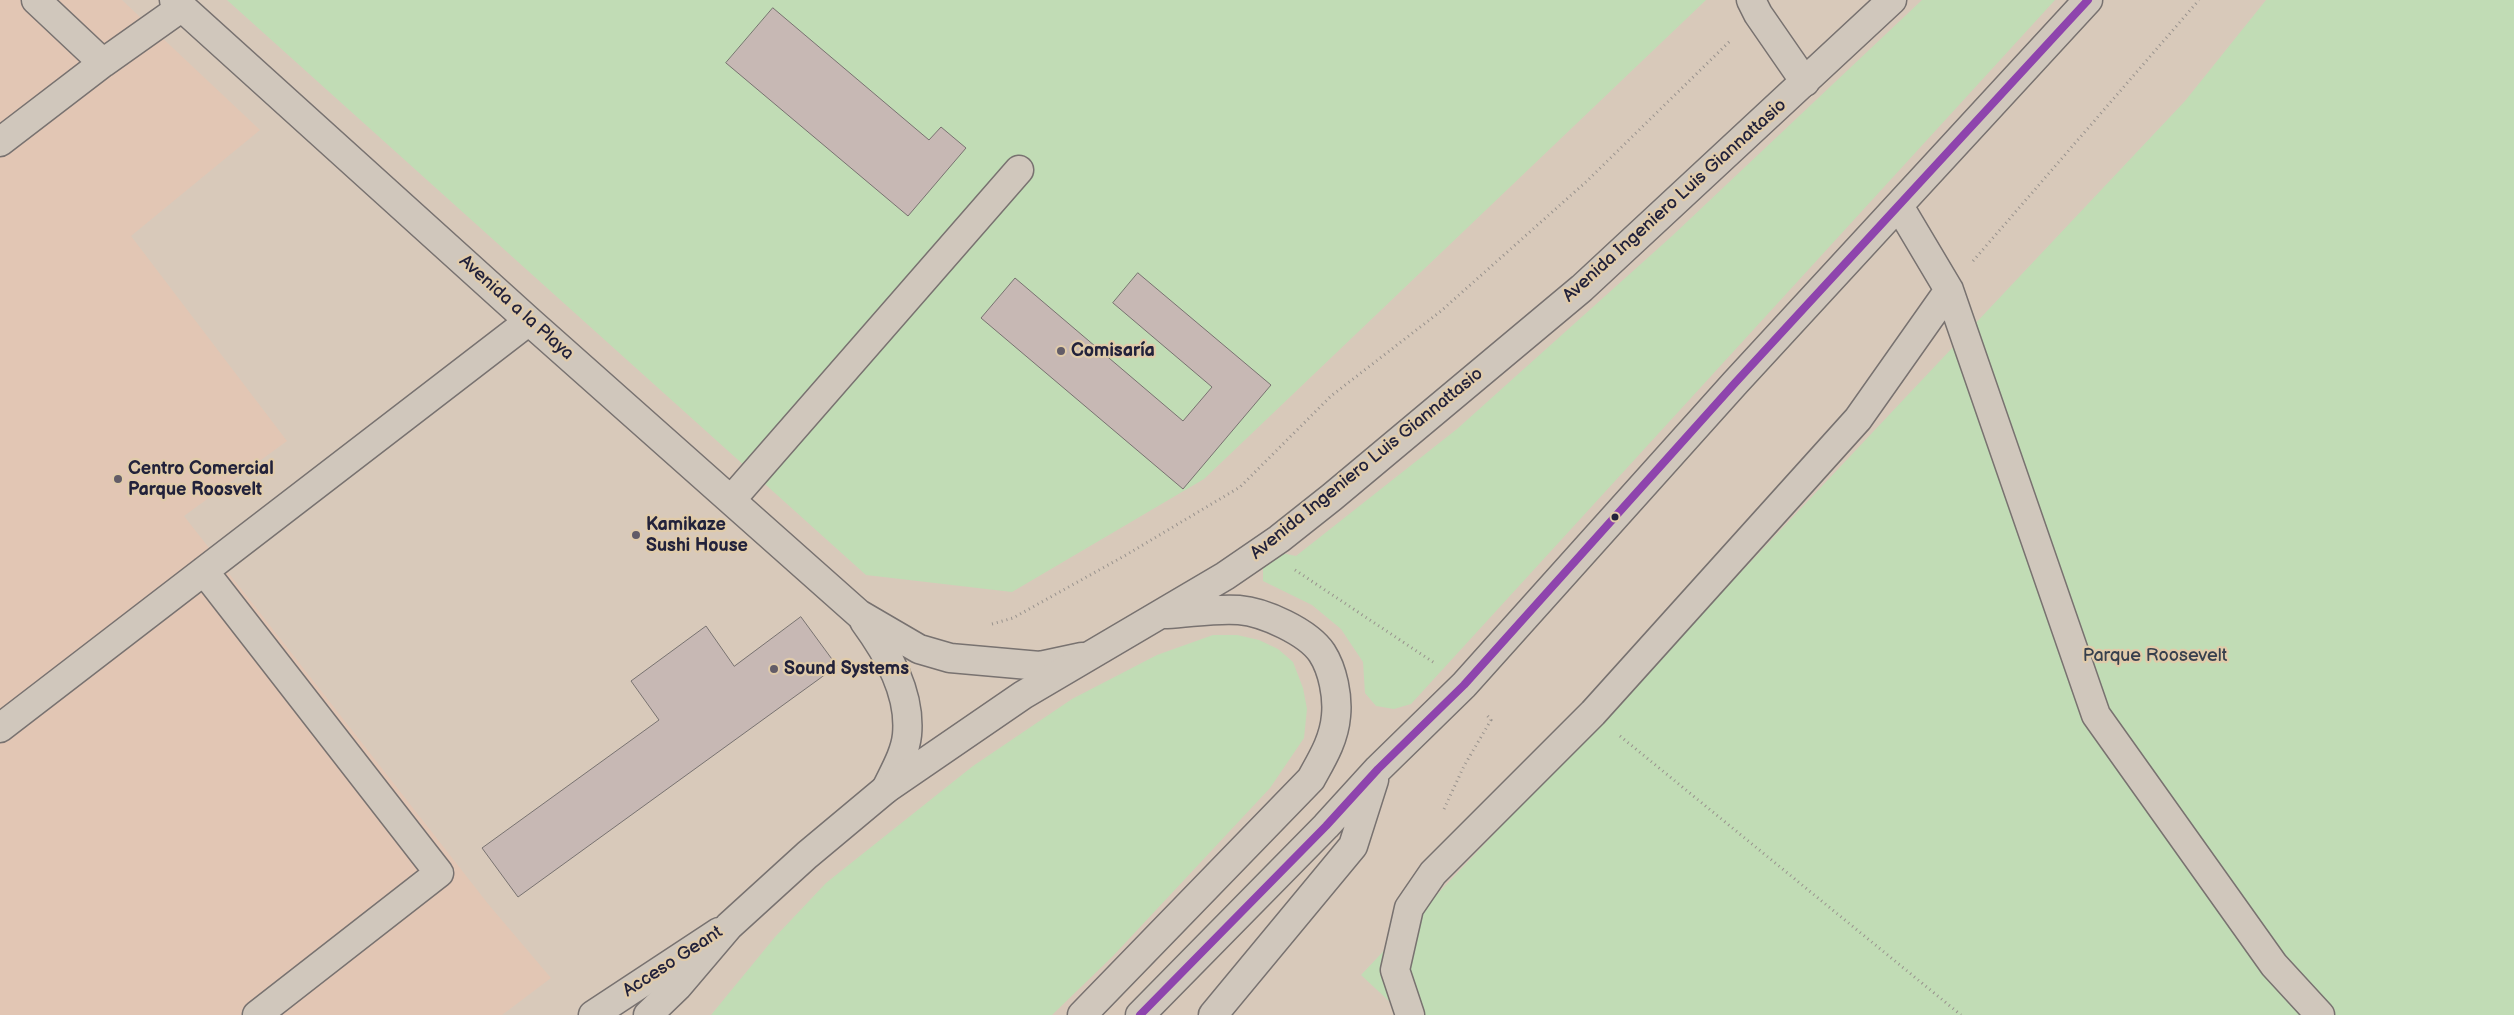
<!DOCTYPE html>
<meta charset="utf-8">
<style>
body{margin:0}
canvas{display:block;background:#d8c9ba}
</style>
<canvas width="2514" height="1015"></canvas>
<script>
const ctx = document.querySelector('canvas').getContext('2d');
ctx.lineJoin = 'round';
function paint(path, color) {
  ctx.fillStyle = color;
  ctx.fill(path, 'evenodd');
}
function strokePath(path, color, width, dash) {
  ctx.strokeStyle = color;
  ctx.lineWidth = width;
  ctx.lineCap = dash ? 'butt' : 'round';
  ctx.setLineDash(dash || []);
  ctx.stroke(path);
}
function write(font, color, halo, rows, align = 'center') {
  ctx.font = font + ' "Balsamiq Sans",sans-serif';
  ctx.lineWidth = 4.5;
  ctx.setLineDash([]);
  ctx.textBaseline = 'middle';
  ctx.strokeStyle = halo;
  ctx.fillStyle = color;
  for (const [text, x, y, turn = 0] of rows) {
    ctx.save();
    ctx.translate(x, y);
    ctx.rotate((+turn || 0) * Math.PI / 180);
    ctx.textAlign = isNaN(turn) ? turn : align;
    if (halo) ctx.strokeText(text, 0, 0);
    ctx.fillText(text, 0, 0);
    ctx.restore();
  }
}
paint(new Path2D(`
 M 0,0 L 122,0 L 260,130 L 131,236 L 287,441 L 184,516 L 489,905 L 551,978 L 502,1015 L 0,1015 Z`), '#e2c6b4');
paint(new Path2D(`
 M 227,0 L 1706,0 L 1204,479 L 1012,592 L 866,575 Z
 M 1922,0 L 2055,0 L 1411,704 L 1394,709 L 1376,706 L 1365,693 L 1363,662 L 1341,629 L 1312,605 L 1263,581 L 1263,549 L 1296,556 L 1457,429 L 1672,236 Z
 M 2266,0 L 2514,0 L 2514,1015 L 1404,1015 L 1361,975 L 2185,101 Z
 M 1213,635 L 1237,635 L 1259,640 L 1278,649 L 1293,662 L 1303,688 L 1307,709 L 1304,738 L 1270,788 L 1113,956 L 1052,1015 L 711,1015 L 775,937 L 826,883 L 973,766 L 1072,699 L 1157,655 Z`), '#c1dcb5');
const building = new Path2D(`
 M 773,8 L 929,140 L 941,127 L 966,148 L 908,216 L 726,63 Z
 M 1138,273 L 1271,385 L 1183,489 L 981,318 L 1015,278 L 1183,421 L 1212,387 L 1113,303 Z
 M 801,617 L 837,666 L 518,897 L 482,848 L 659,720 L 631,681 L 706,626 L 734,666 Z`);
paint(building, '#c7b8b4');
strokePath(building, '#787270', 1);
const minor = new Path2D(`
 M 36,0 L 103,63
 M 174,0 L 529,321 L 859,614 L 919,649 L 950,658 L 1040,666 L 1082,657
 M 1751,0 L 1758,14 L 1805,82
 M 0,142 L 103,63 L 182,7
 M 1899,206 L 1949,290 L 2096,715 L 2274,965 L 2320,1015
 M 731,500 L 1019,170
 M 204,571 L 439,873 L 257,1015
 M 864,621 C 888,654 911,693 907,735 C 905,754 894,772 886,789
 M 0,728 L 529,321
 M 593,1015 L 719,932
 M 1410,1015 L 1395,970 L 1409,908 L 1433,873 L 1593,713 L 1858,419 L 1949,290`);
const major = new Path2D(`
 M 648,1015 L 678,986 L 729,926 L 807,855 L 886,789 L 1023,695 L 1225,576 L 1279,539 L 1332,497 L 1582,288 L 1892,0
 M 1082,1015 L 1311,779 C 1322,759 1334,740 1336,716 C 1338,697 1333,670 1322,653 C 1308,632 1264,612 1239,610 C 1216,608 1190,613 1167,614
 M 1140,1015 L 1326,826 L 1378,769 L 1464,685 L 1735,383 L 2088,0
 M 1213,1015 L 1353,846 L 1374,780`);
strokePath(minor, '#787270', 31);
strokePath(major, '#787270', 31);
strokePath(new Path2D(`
 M 1973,261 L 2199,0
 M 1295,570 L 1436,664
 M 992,624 L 1013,618 L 1126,555 L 1240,487 L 1331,396 L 1441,311 L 1587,181 L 1731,40
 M 1620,736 L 1961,1015
 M 1444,809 L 1464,766 L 1491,720 L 1486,714`), '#98928d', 3, [1, 4]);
strokePath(minor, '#d0c7bc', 28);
strokePath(major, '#d0c7bc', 28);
strokePath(new Path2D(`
 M 1140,1015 L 1326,826 L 1378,769 L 1464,685 L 1735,383 L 2088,0`), '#8e44ad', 8);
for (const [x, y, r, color] of [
 [1061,351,5,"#625c67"],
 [118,479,5,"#625c67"],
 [1615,517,4.5,"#22223b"],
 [636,535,5,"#625c67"],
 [774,669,5,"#625c67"]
]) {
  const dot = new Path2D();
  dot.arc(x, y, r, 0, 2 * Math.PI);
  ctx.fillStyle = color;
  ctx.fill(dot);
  strokePath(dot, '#e0cbaa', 2);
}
write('18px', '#22223b', '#e0cbaa', [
 ["Avenida Ingeniero Luis Giannattasio",1675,201,-42],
 ["Avenida a la Playa",516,308,42],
 ["Avenida Ingeniero Luis Giannattasio",1367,464,-39],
 ["Acceso Geant",673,962,-33]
]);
write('bold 18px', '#22223b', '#e0cbaa', [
 ["Comisaría",1071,351],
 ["Centro Comercial",128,469],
 ["Parque Roosvelt",128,490],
 ["Kamikaze",646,525],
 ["Sushi House",646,546],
 ["Sound Systems",784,669]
], 'left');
write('18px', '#37404d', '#e0cbaa', [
 ["Parque Roosevelt",2155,656]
]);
</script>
